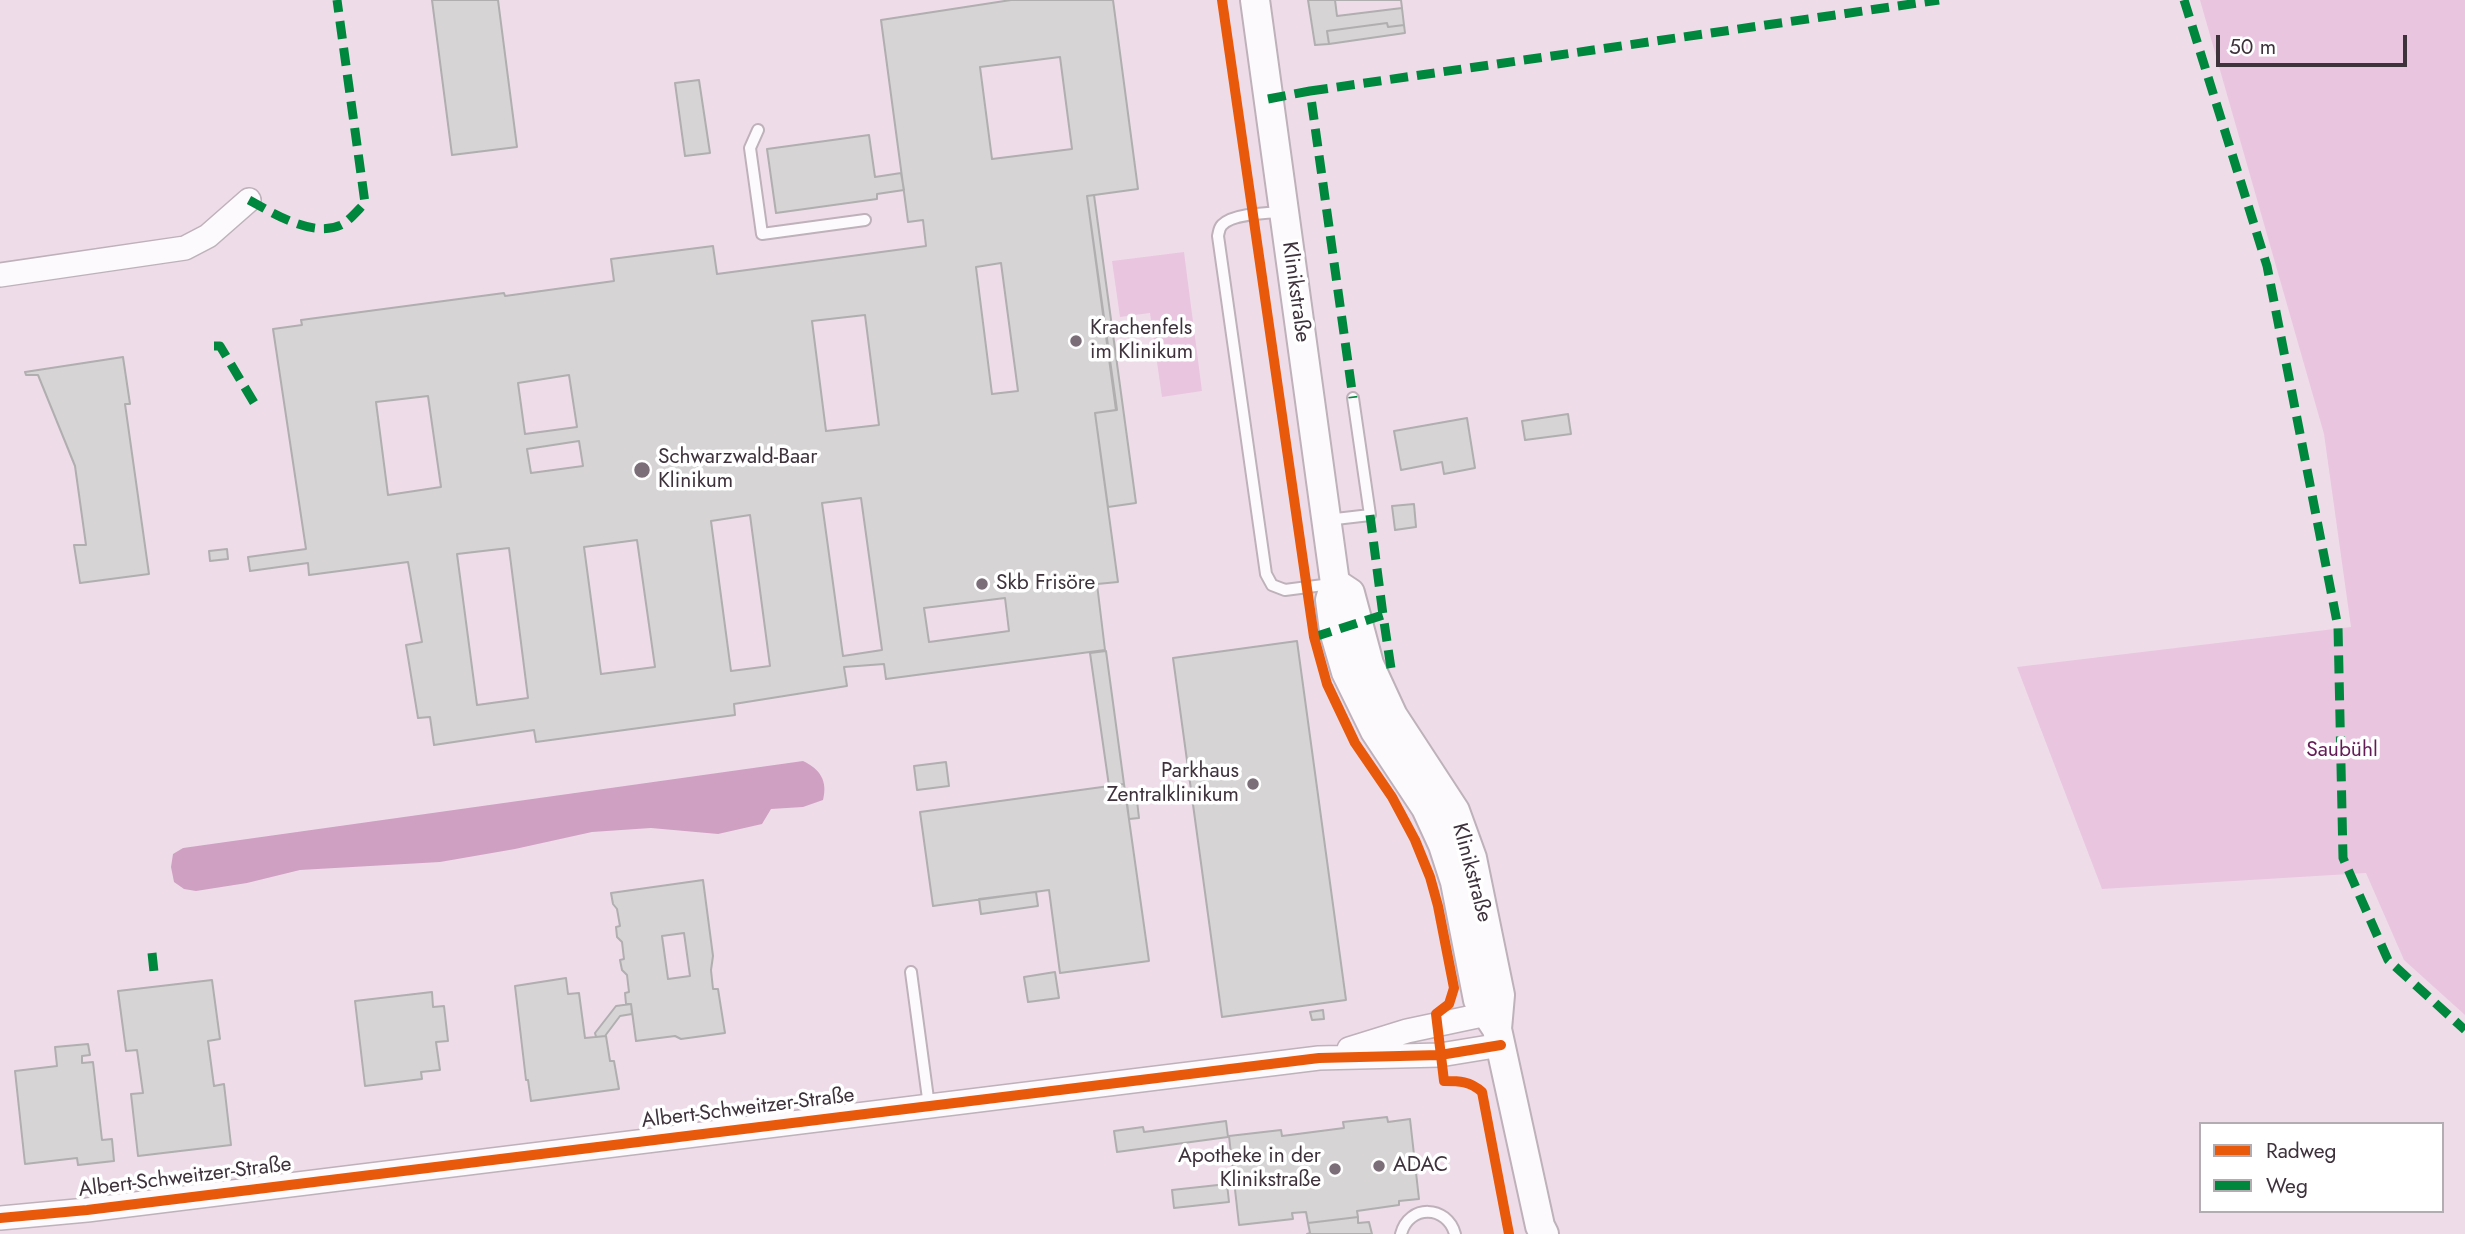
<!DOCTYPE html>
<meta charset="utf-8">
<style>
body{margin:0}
#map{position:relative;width:2465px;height:1234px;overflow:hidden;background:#eedde9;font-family:Jost,sans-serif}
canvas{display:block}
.legend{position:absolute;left:2199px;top:1122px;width:245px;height:91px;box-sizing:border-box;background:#fff;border:2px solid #b2adb1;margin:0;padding:9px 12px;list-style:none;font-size:21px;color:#3e323b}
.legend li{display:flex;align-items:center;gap:14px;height:35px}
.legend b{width:35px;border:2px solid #b2adb1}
.scale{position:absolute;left:2216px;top:35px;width:191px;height:32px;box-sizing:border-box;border:4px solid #3e323b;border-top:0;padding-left:9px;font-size:21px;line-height:24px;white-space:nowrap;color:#3e323b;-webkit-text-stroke:5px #fff;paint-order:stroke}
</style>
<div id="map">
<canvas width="2465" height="1234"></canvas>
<ul class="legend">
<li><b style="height:9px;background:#e8590c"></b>Radweg</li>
<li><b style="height:9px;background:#00873e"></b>Weg</li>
</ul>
<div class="scale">50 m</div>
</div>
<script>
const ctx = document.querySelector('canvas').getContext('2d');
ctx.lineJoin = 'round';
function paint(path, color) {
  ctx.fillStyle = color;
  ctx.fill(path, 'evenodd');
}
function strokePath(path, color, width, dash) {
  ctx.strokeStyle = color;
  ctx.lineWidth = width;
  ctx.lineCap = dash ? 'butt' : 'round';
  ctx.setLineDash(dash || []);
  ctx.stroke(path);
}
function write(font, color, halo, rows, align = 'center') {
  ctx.font = font + ' Jost,sans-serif';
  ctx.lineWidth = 7;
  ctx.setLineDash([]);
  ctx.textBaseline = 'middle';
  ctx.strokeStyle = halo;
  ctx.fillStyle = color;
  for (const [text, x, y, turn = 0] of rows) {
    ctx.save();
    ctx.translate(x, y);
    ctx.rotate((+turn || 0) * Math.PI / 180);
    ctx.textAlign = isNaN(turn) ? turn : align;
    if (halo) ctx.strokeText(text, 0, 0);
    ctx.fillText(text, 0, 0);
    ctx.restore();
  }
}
paint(new Path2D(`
 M 2200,0 L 2465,0 L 2465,1015 L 2404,960 L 2366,873 L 2102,889 L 2017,667 L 2351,627 L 2324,434 Z
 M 1184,252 L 1202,391 L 1162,397 L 1150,313 L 1120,317 L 1112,261 Z`), '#eac5e0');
paint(new Path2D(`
 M 803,761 C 820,769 828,781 823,800 L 803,807 L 771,809 L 762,824 L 718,834 L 651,828 L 592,832 L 515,849 L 440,862 L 300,870 L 247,883 L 196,891 L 184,889 L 174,882 L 171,867 L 173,854 L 183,848 Z`), '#d0a0c3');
const building = new Path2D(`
 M 432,0 L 498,0 L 517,147 L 452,155 Z
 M 1011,0 L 1113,0 L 1138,189 L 1087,196 L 1116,410 L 1095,413 L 1118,582 L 1097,584 L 1105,650 L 886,679 L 884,664 L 844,667 L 847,686 L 734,704 L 735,715 L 536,742 L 534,730 L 434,745 L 430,717 L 418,718 L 406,645 L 422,642 L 408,562 L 309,575 L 308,563 L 250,571 L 248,557 L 306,549 L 273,329 L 302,325 L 301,320 L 504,293 L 505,296 L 614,281 L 611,259 L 713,246 L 717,274 L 926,246 L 923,220 L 908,222 L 881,20 ZM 1060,57 L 1072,149 L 992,159 L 980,67 ZM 1001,263 L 1018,391 L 992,394 L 976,267 ZM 865,315 L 879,425 L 826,431 L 812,321 ZM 569,375 L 577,427 L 525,434 L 518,383 ZM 428,396 L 441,487 L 388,495 L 376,402 ZM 579,441 L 583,466 L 531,473 L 527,449 ZM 861,498 L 882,650 L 843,656 L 822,503 ZM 750,515 L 770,666 L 731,671 L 711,521 ZM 637,540 L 655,667 L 601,674 L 584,547 ZM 509,548 L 528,698 L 477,705 L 457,554 ZM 1005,598 L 1009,631 L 929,642 L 924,608 Z
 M 1308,0 L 1401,0 L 1404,25 L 1388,27 L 1387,23 L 1327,31 L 1329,44 L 1315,45 Z
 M 1335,0 L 1401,0 L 1402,8 L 1337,16 Z
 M 1387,23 L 1388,27 L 1404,25 L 1405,33 L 1329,44 L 1327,31 Z
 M 699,80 L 710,153 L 685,156 L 675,83 Z
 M 869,135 L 875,177 L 901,173 L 904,190 L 877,194 L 877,199 L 776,213 L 767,149 Z
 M 1094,195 L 1136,503 L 1108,507 L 1095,413 L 1117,410 L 1087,196 Z
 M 123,357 L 130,404 L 125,404 L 149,574 L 80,583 L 74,545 L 86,545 L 75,466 L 38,375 L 26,375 L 25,372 Z
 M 1568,414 L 1571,434 L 1525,440 L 1522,421 Z
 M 1467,418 L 1475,468 L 1444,474 L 1442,462 L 1401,470 L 1394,431 Z
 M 1414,504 L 1416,527 L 1395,530 L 1392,506 Z
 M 227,549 L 228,559 L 210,561 L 209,551 Z
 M 1297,641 L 1346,1000 L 1222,1017 L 1173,658 Z
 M 1106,651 L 1124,784 L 1109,786 L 1090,653 Z
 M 946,762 L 949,786 L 917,790 L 914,766 Z
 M 1124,784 L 1149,961 L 1060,973 L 1049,890 L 933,906 L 920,812 Z
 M 1136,792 L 1139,818 L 1129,819 L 1126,794 Z
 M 703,880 L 713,956 L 711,970 L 713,989 L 718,989 L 725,1033 L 681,1039 L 675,1036 L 636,1041 L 631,1004 L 626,1004 L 625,993 L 629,992 L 627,975 L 622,970 L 620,960 L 624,959 L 622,942 L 617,937 L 616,927 L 620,926 L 617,909 L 613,904 L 611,893 ZM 684,933 L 690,976 L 668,979 L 662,936 Z
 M 1036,892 L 1038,906 L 981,914 L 979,899 Z
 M 1055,972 L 1059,998 L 1028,1002 L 1024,977 Z
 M 566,978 L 568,994 L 579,993 L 585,1038 L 606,1036 L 610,1061 L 614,1061 L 619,1089 L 531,1101 L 528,1080 L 526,1080 L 515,986 Z
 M 212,980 L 220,1039 L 208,1041 L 214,1086 L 224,1084 L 231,1145 L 138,1156 L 131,1094 L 143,1093 L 137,1050 L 126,1051 L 118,991 Z
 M 432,992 L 433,1007 L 444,1006 L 448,1041 L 436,1042 L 440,1070 L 421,1072 L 422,1079 L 365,1086 L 355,1001 Z
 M 631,1004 L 632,1014 L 620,1016 L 605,1036 L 596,1037 L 595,1033 L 616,1006 Z
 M 1323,1010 L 1324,1019 L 1312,1020 L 1310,1012 Z
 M 88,1044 L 90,1055 L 82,1056 L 82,1063 L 93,1062 L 102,1140 L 112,1139 L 114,1161 L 78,1165 L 77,1158 L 25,1164 L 15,1071 L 57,1066 L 55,1047 Z
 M 1387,1117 L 1388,1122 L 1410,1119 L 1419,1199 L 1399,1201 L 1399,1205 L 1357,1211 L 1358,1217 L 1308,1223 L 1306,1212 L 1292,1213 L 1293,1219 L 1239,1225 L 1229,1136 L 1281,1130 L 1282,1136 L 1344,1128 L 1343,1122 Z
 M 1226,1121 L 1228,1137 L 1117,1152 L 1114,1131 L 1143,1127 L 1144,1132 Z
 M 1227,1184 L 1229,1202 L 1174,1208 L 1172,1190 Z
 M 1358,1217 L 1358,1223 L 1369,1222 L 1372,1234 L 1307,1234 L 1310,1233 L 1308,1223 Z`);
paint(building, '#d6d4d5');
strokePath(building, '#b0aeaf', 2);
const service = new Path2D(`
 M 758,130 L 750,148 L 762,234 L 865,220
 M 1284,212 C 1269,213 1233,213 1222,225 C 1219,228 1219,232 1218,236 L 1266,574 L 1272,585 L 1285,590 L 1331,584
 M 1327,520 L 1370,515 L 1353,398
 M 911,972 L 929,1106
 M 1401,1234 C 1409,1204 1447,1205 1455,1234`);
const minor = new Path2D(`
 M 0,275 L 185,248 L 208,236 L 249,200
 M 1349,1049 L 1407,1031 L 1487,1014
 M 0,1218 L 87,1210 L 1319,1058 L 1440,1055 L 1501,1045`);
const tertiary = new Path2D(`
 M 1255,0 L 1335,583 L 1330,600 L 1334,631 L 1346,672 L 1375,731 L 1426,808 L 1443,845 L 1455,882 L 1478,1000 L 1497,1029
 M 1335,583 L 1350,593 L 1369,664 L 1393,716 L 1455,811 L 1472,858 L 1500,995 L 1497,1029 L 1540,1226 L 1544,1234`);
strokePath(service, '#beb1ba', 14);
strokePath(minor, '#beb1ba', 26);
strokePath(tertiary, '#beb1ba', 32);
strokePath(service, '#fcfafc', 10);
strokePath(minor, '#fcfafc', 23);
strokePath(tertiary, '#fcfafc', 28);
strokePath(new Path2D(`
 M 2184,0 L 2267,266 L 2338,627 L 2343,858 L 2388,960 L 2465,1030
 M 1310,91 L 1939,0
 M 1268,99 L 1310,91 L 1353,398
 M 249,200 C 273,213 312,238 341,225 C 349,221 358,210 365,203 L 337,0
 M 214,346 L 220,346 L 256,406
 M 1370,515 L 1383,615
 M 1314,637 L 1383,615 L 1392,675
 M 152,953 L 154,972`), '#00873e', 9, [18, 9]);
strokePath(new Path2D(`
 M 1222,0 L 1314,637 L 1327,684 L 1355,743 L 1392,797 L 1415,840 L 1430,877 L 1438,906 L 1454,988 L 1449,1004 L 1436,1014 L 1444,1081 C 1459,1081 1470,1081 1482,1092 L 1509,1234
 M 0,1218 L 87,1210 L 1319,1058 L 1440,1055 L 1501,1045`), '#e8590c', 10);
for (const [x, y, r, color] of [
 [1076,341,7,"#7c6e78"],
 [642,470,9,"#7c6e78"],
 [982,584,7,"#7c6e78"],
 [1253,784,7,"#7c6e78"],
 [1379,1166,7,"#7c6e78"],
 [1335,1169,7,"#7c6e78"]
]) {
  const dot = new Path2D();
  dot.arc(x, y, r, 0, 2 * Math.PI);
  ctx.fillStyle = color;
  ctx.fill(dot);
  strokePath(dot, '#fff', 2.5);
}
write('21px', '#3e323b', '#fff', [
 ["Klinikstraße",1295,292,82],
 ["Klinikstraße",1471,873,75],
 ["Albert-Schweitzer-Straße",748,1109,-7],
 ["Albert-Schweitzer-Straße",185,1178,-7]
]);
write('21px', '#3e323b', '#fff', [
 ["Krachenfels",1090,329],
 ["im Klinikum",1090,353],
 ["Schwarzwald-Baar",658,458],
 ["Klinikum",658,482],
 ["Skb Frisöre",996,584],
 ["Parkhaus",1239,772,"right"],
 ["Zentralklinikum",1239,796,"right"],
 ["Apotheke in der",1321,1157,"right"],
 ["Klinikstraße",1321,1181,"right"],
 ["ADAC",1393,1166]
], 'left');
write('21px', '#641c57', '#fff', [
 ["Saubühl",2342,751]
]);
</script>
